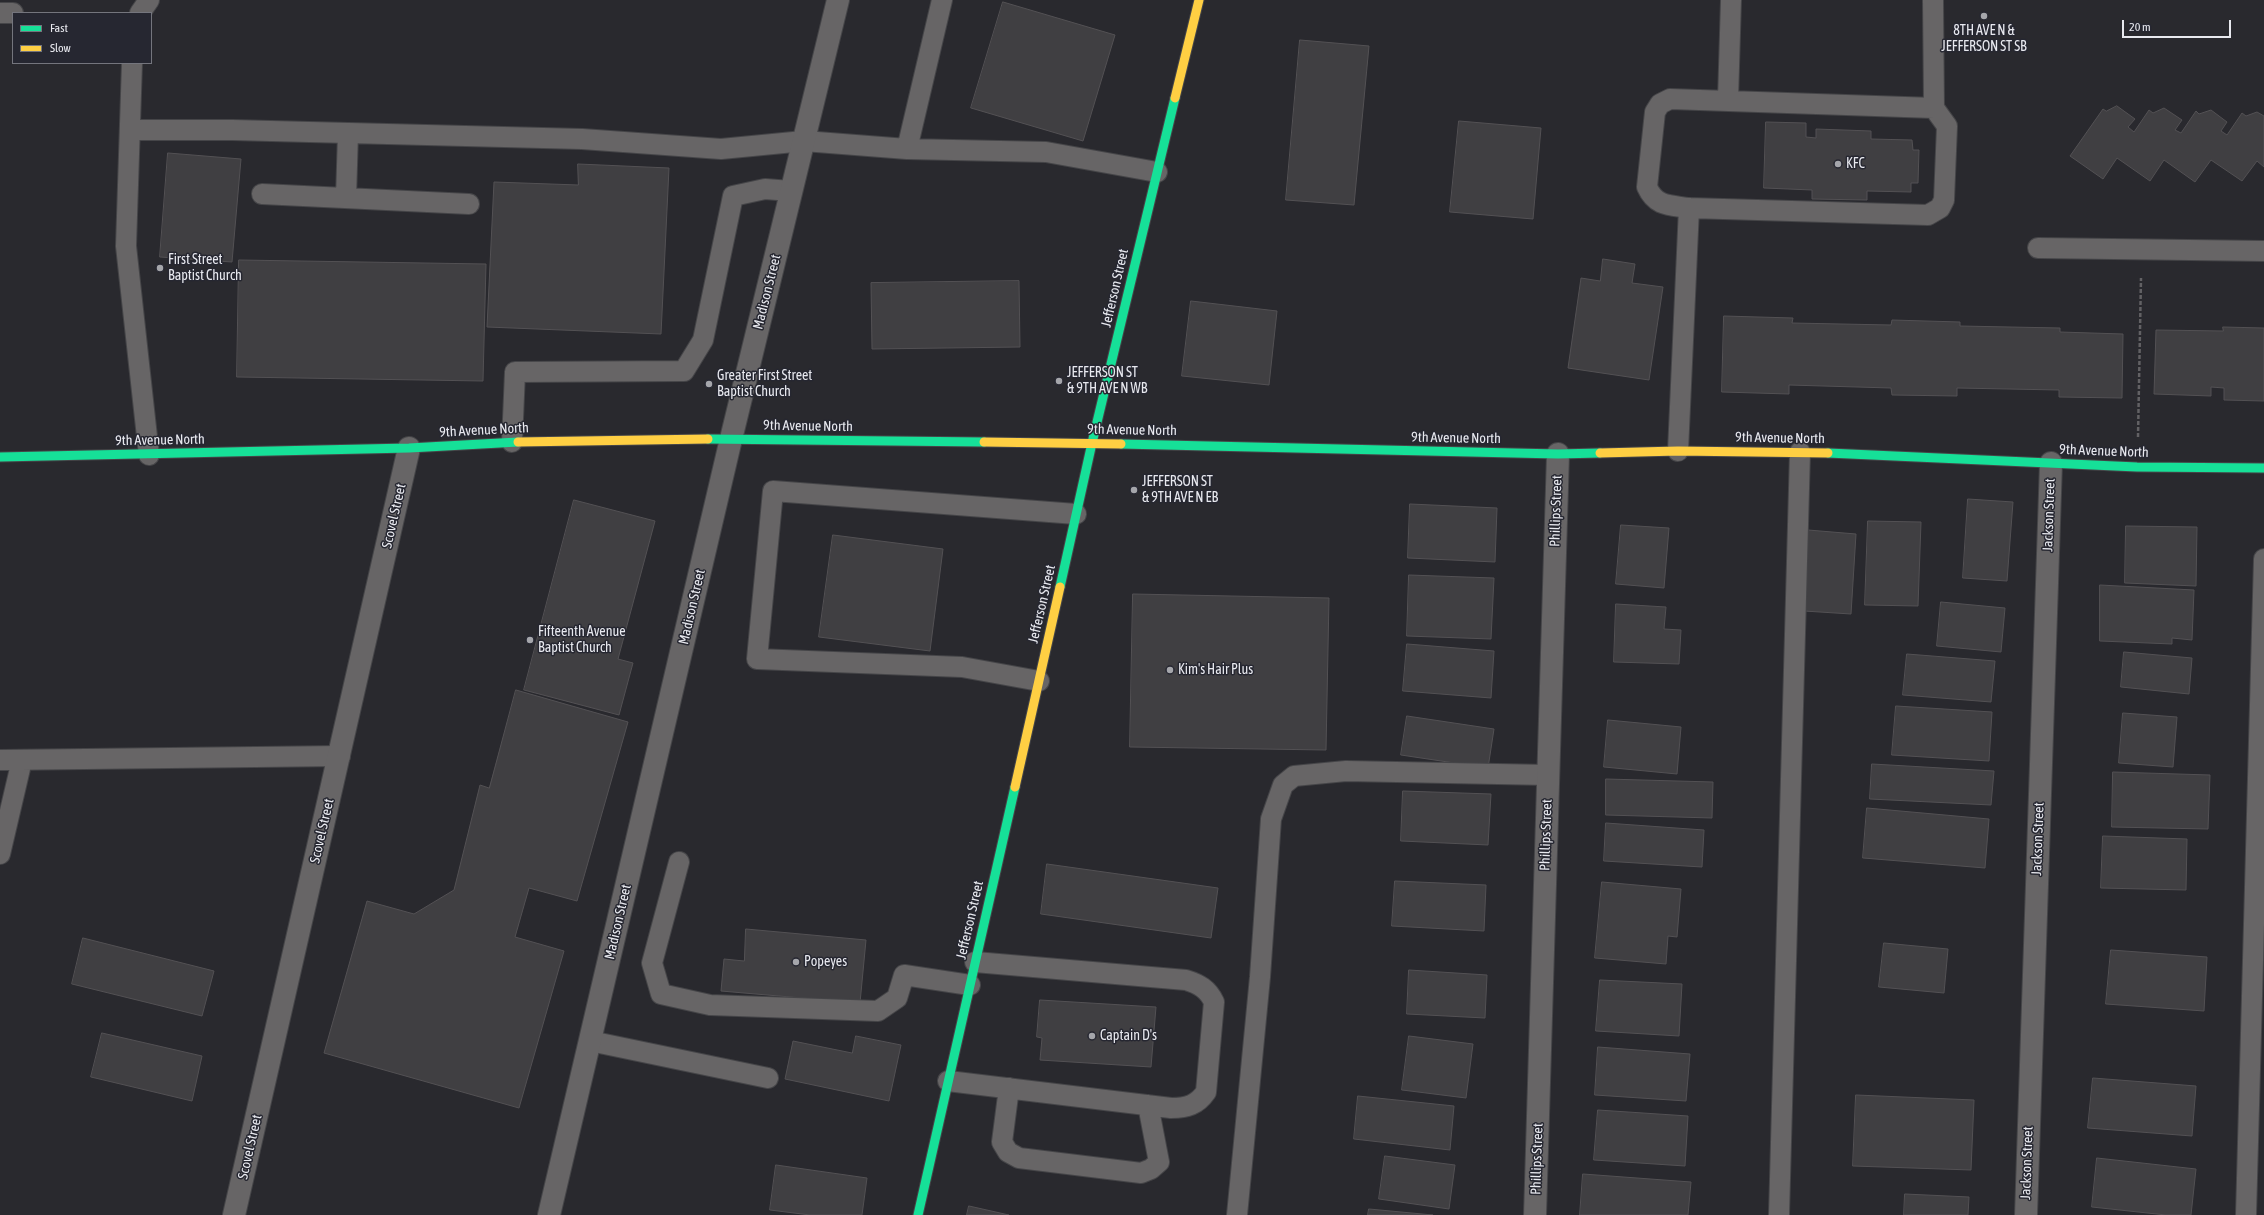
<!DOCTYPE html>
<style>
body{margin:0}
#map{position:relative;width:2264px;height:1215px;overflow:hidden;background:#29292e;font-family:"Asap Condensed",sans-serif}
canvas{display:block}
.legend{position:absolute;left:12px;top:12px;width:140px;height:52px;box-sizing:border-box;background:#262731;border:1px solid #74757d;margin:0;padding:5px 7px;list-style:none;font-size:12px;color:#e8e9ef}
.legend li{display:flex;align-items:center;gap:8px;height:20px}
.legend b{width:20px;border:1px solid #74757d}
.scale{position:absolute;left:2122px;top:20px;width:109px;height:18px;box-sizing:border-box;border:2px solid #e8e9ef;border-top:0;padding-left:5px;font-size:12px;line-height:14px;white-space:nowrap;color:#e8e9ef;-webkit-text-stroke:3px #262731;paint-order:stroke}
</style>
<div id="map">
<canvas width="2264" height="1215"></canvas>
<ul class="legend">
<li><b style="height:5px;background:#16e098"></b>Fast</li>
<li><b style="height:5px;background:#ffcf43"></b>Slow</li>
</ul>
<div class="scale">20 m</div>
</div>
<script>
const ctx = document.querySelector('canvas').getContext('2d');
ctx.lineJoin = 'round';
function paint(path, color) {
  ctx.fillStyle = color;
  ctx.fill(path, 'evenodd');
}
function strokePath(path, color, width, dash) {
  ctx.strokeStyle = color;
  ctx.lineWidth = width;
  ctx.lineCap = dash ? 'butt' : 'round';
  ctx.setLineDash(dash || []);
  ctx.stroke(path);
}
function write(font, color, halo, rows, align = 'center') {
  ctx.font = font + ' "Asap Condensed",sans-serif';
  ctx.lineWidth = 3;
  ctx.setLineDash([]);
  ctx.textBaseline = 'middle';
  ctx.strokeStyle = halo;
  ctx.fillStyle = color;
  for (const [text, x, y, turn = 0] of rows) {
    ctx.save();
    ctx.translate(x, y);
    ctx.rotate((+turn || 0) * Math.PI / 180);
    ctx.textAlign = isNaN(turn) ? turn : align;
    if (halo) ctx.strokeText(text, 0, 0);
    ctx.fillText(text, 0, 0);
    ctx.restore();
  }
}
const building = new Path2D(`
 M 1003,2 L 1115,35 L 1083,141 L 971,108 Z
 M 1300,40 L 1369,46 L 1354,205 L 1286,200 Z
 M 2117,106 L 2135,119 L 2128,127 L 2134,132 L 2149,110 L 2153,113 L 2164,108 L 2182,120 L 2175,130 L 2181,133 L 2196,111 L 2199,114 L 2211,110 L 2227,122 L 2221,131 L 2227,135 L 2242,113 L 2246,116 L 2257,112 L 2264,116 L 2264,167 L 2257,161 L 2242,181 L 2211,160 L 2195,182 L 2164,160 L 2150,181 L 2117,158 L 2103,179 L 2070,156 L 2103,109 L 2106,111 Z
 M 1459,121 L 1541,128 L 1533,219 L 1450,212 Z
 M 1766,122 L 1806,123 L 1806,137 L 1816,138 L 1816,129 L 1871,131 L 1871,139 L 1912,140 L 1913,150 L 1919,150 L 1918,183 L 1911,183 L 1911,192 L 1867,191 L 1867,200 L 1812,199 L 1812,190 L 1764,188 Z
 M 168,153 L 241,159 L 232,262 L 160,257 Z
 M 578,164 L 669,168 L 661,334 L 487,327 L 494,182 L 578,185 Z
 M 1603,259 L 1635,264 L 1632,283 L 1663,287 L 1649,380 L 1568,368 L 1581,278 L 1600,281 Z
 M 239,260 L 486,264 L 483,381 L 237,377 Z
 M 1019,281 L 1020,347 L 872,349 L 871,283 Z
 M 1191,301 L 1277,311 L 1269,385 L 1182,376 Z
 M 1724,316 L 1793,318 L 1792,323 L 1891,325 L 1892,320 L 1960,322 L 1960,326 L 2060,328 L 2060,332 L 2123,334 L 2122,398 L 2059,397 L 2059,390 L 1957,388 L 1957,396 L 1892,395 L 1891,388 L 1789,385 L 1789,394 L 1722,392 Z
 M 2223,327 L 2264,328 L 2264,401 L 2224,400 L 2224,388 L 2211,387 L 2211,396 L 2154,394 L 2156,330 L 2223,331 Z
 M 1968,499 L 2013,502 L 2007,581 L 1963,578 Z
 M 574,500 L 655,521 L 618,659 L 633,663 L 619,715 L 524,690 Z
 M 1410,504 L 1497,508 L 1495,562 L 1408,558 Z
 M 1868,521 L 1921,522 L 1918,606 L 1865,605 Z
 M 1621,525 L 1669,528 L 1664,588 L 1616,584 Z
 M 2126,526 L 2197,527 L 2196,586 L 2125,583 Z
 M 1808,530 L 1856,534 L 1851,614 L 1804,611 Z
 M 833,535 L 943,549 L 930,651 L 819,637 Z
 M 1409,575 L 1494,578 L 1491,639 L 1407,636 Z
 M 2100,585 L 2194,590 L 2192,640 L 2172,638 L 2172,644 L 2100,641 Z
 M 1133,594 L 1329,598 L 1326,750 L 1130,747 Z
 M 1941,602 L 2005,608 L 2001,652 L 1937,646 Z
 M 1616,604 L 1666,607 L 1664,629 L 1681,630 L 1679,664 L 1614,662 Z
 M 1407,644 L 1494,651 L 1491,698 L 1403,691 Z
 M 2124,652 L 2192,658 L 2189,694 L 2121,687 Z
 M 1907,654 L 1995,661 L 1991,702 L 1903,695 Z
 M 516,690 L 628,722 L 577,901 L 529,888 L 515,937 L 564,951 L 519,1108 L 324,1053 L 367,901 L 414,914 L 454,890 L 480,785 L 489,788 Z
 M 1896,706 L 1992,712 L 1989,761 L 1892,755 Z
 M 2123,713 L 2177,717 L 2173,767 L 2119,763 Z
 M 1407,716 L 1494,729 L 1488,768 L 1401,755 Z
 M 1608,720 L 1681,727 L 1677,774 L 1604,767 Z
 M 1872,764 L 1994,771 L 1991,805 L 1870,799 Z
 M 2113,772 L 2210,775 L 2208,829 L 2112,827 Z
 M 1606,779 L 1713,782 L 1712,818 L 1606,815 Z
 M 1403,791 L 1491,794 L 1488,845 L 1401,841 Z
 M 1867,808 L 1989,819 L 1985,868 L 1863,858 Z
 M 1606,823 L 1704,830 L 1702,867 L 1604,861 Z
 M 2103,836 L 2187,839 L 2186,890 L 2101,888 Z
 M 1047,864 L 1218,888 L 1211,938 L 1041,914 Z
 M 1395,881 L 1486,885 L 1484,931 L 1392,926 Z
 M 1602,882 L 1681,889 L 1677,937 L 1668,936 L 1666,964 L 1595,958 Z
 M 746,929 L 866,940 L 860,1003 L 721,991 L 724,959 L 744,961 Z
 M 83,938 L 214,971 L 202,1016 L 72,984 Z
 M 1884,943 L 1948,949 L 1944,993 L 1879,987 Z
 M 2111,950 L 2207,957 L 2204,1011 L 2106,1004 Z
 M 1409,970 L 1487,975 L 1485,1018 L 1407,1014 Z
 M 1600,980 L 1682,984 L 1679,1036 L 1596,1031 Z
 M 1040,1000 L 1156,1007 L 1151,1067 L 1040,1060 L 1042,1038 L 1037,1037 Z
 M 102,1033 L 202,1056 L 192,1101 L 91,1077 Z
 M 856,1036 L 901,1045 L 889,1101 L 785,1079 L 793,1041 L 852,1053 Z
 M 1409,1036 L 1473,1044 L 1466,1098 L 1402,1090 Z
 M 1598,1047 L 1690,1054 L 1686,1101 L 1595,1095 Z
 M 2093,1078 L 2196,1086 L 2192,1136 L 2088,1128 Z
 M 1856,1095 L 1974,1100 L 1971,1170 L 1853,1166 Z
 M 1358,1096 L 1454,1106 L 1450,1150 L 1354,1139 Z
 M 1598,1110 L 1688,1116 L 1685,1166 L 1594,1160 Z
 M 1385,1156 L 1455,1165 L 1449,1209 L 1379,1199 Z
 M 2097,1158 L 2196,1169 L 2191,1215 L 2166,1215 L 2092,1207 Z
 M 776,1165 L 867,1178 L 862,1215 L 810,1215 L 770,1210 Z
 M 1583,1174 L 1691,1182 L 1688,1215 L 1580,1215 Z
 M 1905,1194 L 1969,1197 L 1968,1215 L 1904,1215 Z
 M 969,1206 L 1009,1215 L 967,1215 Z
 M 1369,1209 L 1433,1215 L 1368,1215 Z`);
paint(building, '#403f42');
strokePath(building, '#535154', 1);
const lane = new Path2D(`
 M 0,13 L 13,13
 M 140,13 L 149,0
 M 132,63 L 126,246 L 149,455
 M 1728,100 L 1731,0
 M 130,130 L 232,130 L 582,139 L 721,149 L 804,141 L 907,149 L 942,0
 M 907,149 L 1046,152 L 1157,172
 M 262,194 L 469,204
 M 346,198 L 348,133
 M 1689,208 L 1928,215 L 1940,208 L 1944,200 L 1947,126 L 1934,108
 M 2038,248 L 2264,251
 M 512,442 L 515,372 L 684,371 L 703,340 L 733,196 L 765,189 L 791,191
 M 1678,451 L 1689,208 C 1670,205 1656,207 1647,187 L 1655,112 L 1660,104 L 1670,99 L 1934,108 L 1933,0
 M 1039,681 L 962,667 L 757,659 L 773,491 L 1076,514
 M 0,760 L 340,756
 M 0,854 L 22,760
 M 679,862 L 652,963 L 661,994 L 710,1005 L 878,1011 L 897,998 L 904,975 L 970,985
 M 590,1041 L 768,1078
 M 948,1081 L 1171,1108 C 1187,1108 1197,1105 1206,1092 L 1214,1002 C 1208,989 1199,984 1186,980 L 975,962
 M 1009,1088 L 1002,1142 L 1008,1152 L 1019,1158 L 1141,1173 L 1151,1169 L 1159,1162 L 1148,1105
 M 1237,1215 L 1260,977 L 1271,819 L 1283,785 L 1294,776 L 1346,771 L 1548,775
 M 1779,1215 L 1800,452
 M 2246,1215 L 2264,559`);
const street = new Path2D(`
 M 234,1215 L 409,448
 M 549,1215 L 731,439 L 838,0
 M 1535,1215 L 1558,454
 M 2026,1215 L 2051,463`);
const fast = new Path2D(`
 M 708,439 L 984,442
 M 1121,444 L 1558,454 L 1600,453
 M 1828,453 L 2137,467 L 2264,468
 M 0,457 L 409,448 L 518,442
 M 1060,587 L 1092,443 L 1175,98
 M 918,1215 L 1015,787`);
const slow = new Path2D(`
 M 1175,98 L 1199,0
 M 518,442 L 708,439
 M 984,442 L 1121,444
 M 1600,453 L 1678,451 L 1828,453
 M 1015,787 L 1060,587`);
strokePath(lane, '#454548', 22);
strokePath(street, '#454548', 24);
strokePath(fast, '#454548', 11);
strokePath(slow, '#454548', 11);
strokePath(new Path2D(`
 M 2138,437 L 2141,278`), '#626164', 2.5, [4, 2]);
strokePath(lane, '#676566', 20);
strokePath(street, '#676566', 22);
strokePath(fast, '#16e098', 9);
strokePath(slow, '#ffcf43', 9);
for (const [x, y, r, color] of [
 [1984,16,4,"#a5a6ab"],
 [1838,164,4,"#a5a6ab"],
 [160,268,4,"#a5a6ab"],
 [1059,381,4,"#a5a6ab"],
 [709,384,4,"#a5a6ab"],
 [1134,490,4,"#a5a6ab"],
 [530,640,4,"#a5a6ab"],
 [1170,670,4,"#a5a6ab"],
 [796,962,4,"#a5a6ab"],
 [1092,1036,4,"#a5a6ab"]
]) {
  const dot = new Path2D();
  dot.arc(x, y, r, 0, 2 * Math.PI);
  ctx.fillStyle = color;
  ctx.fill(dot);
  strokePath(dot, '#262731', 1.5);
}
write('14px', '#e8e9ef', '#262731', [
 ["8TH AVE N &",1984,31,"center"],
 ["JEFFERSON ST SB",1984,47,"center"],
 ["KFC",1846,164],
 ["First Street",168,260],
 ["Baptist Church",168,276],
 ["JEFFERSON ST",1067,373],
 ["& 9TH AVE N WB",1067,389],
 ["Greater First Street",717,376],
 ["Baptist Church",717,392],
 ["JEFFERSON ST",1142,482],
 ["& 9TH AVE N EB",1142,498],
 ["Fifteenth Avenue",538,632],
 ["Baptist Church",538,648],
 ["Kim's Hair Plus",1178,670],
 ["Popeyes",804,962],
 ["Captain D's",1100,1036]
], 'left');
write('14px', '#e8e9ef', '#262731', [
 ["Jefferson Street",1115,288,-77],
 ["Madison Street",767,292,-76],
 ["9th Avenue North",808,426,1],
 ["9th Avenue North",484,430,-3],
 ["9th Avenue North",1132,430,1],
 ["9th Avenue North",1456,438,1],
 ["9th Avenue North",1780,438,1],
 ["9th Avenue North",160,440,-1],
 ["9th Avenue North",2104,451,2],
 ["Phillips Street",1556,511,-88],
 ["Jackson Street",2049,515,-88],
 ["Scovel Street",394,516,-77],
 ["Jefferson Street",1042,604,-77],
 ["Madison Street",692,607,-77],
 ["Scovel Street",322,831,-77],
 ["Phillips Street",1546,835,-88],
 ["Jackson Street",2038,839,-88],
 ["Jefferson Street",970,920,-77],
 ["Madison Street",618,922,-77],
 ["Scovel Street",250,1147,-77],
 ["Phillips Street",1537,1159,-88],
 ["Jackson Street",2027,1163,-88]
]);
</script>
